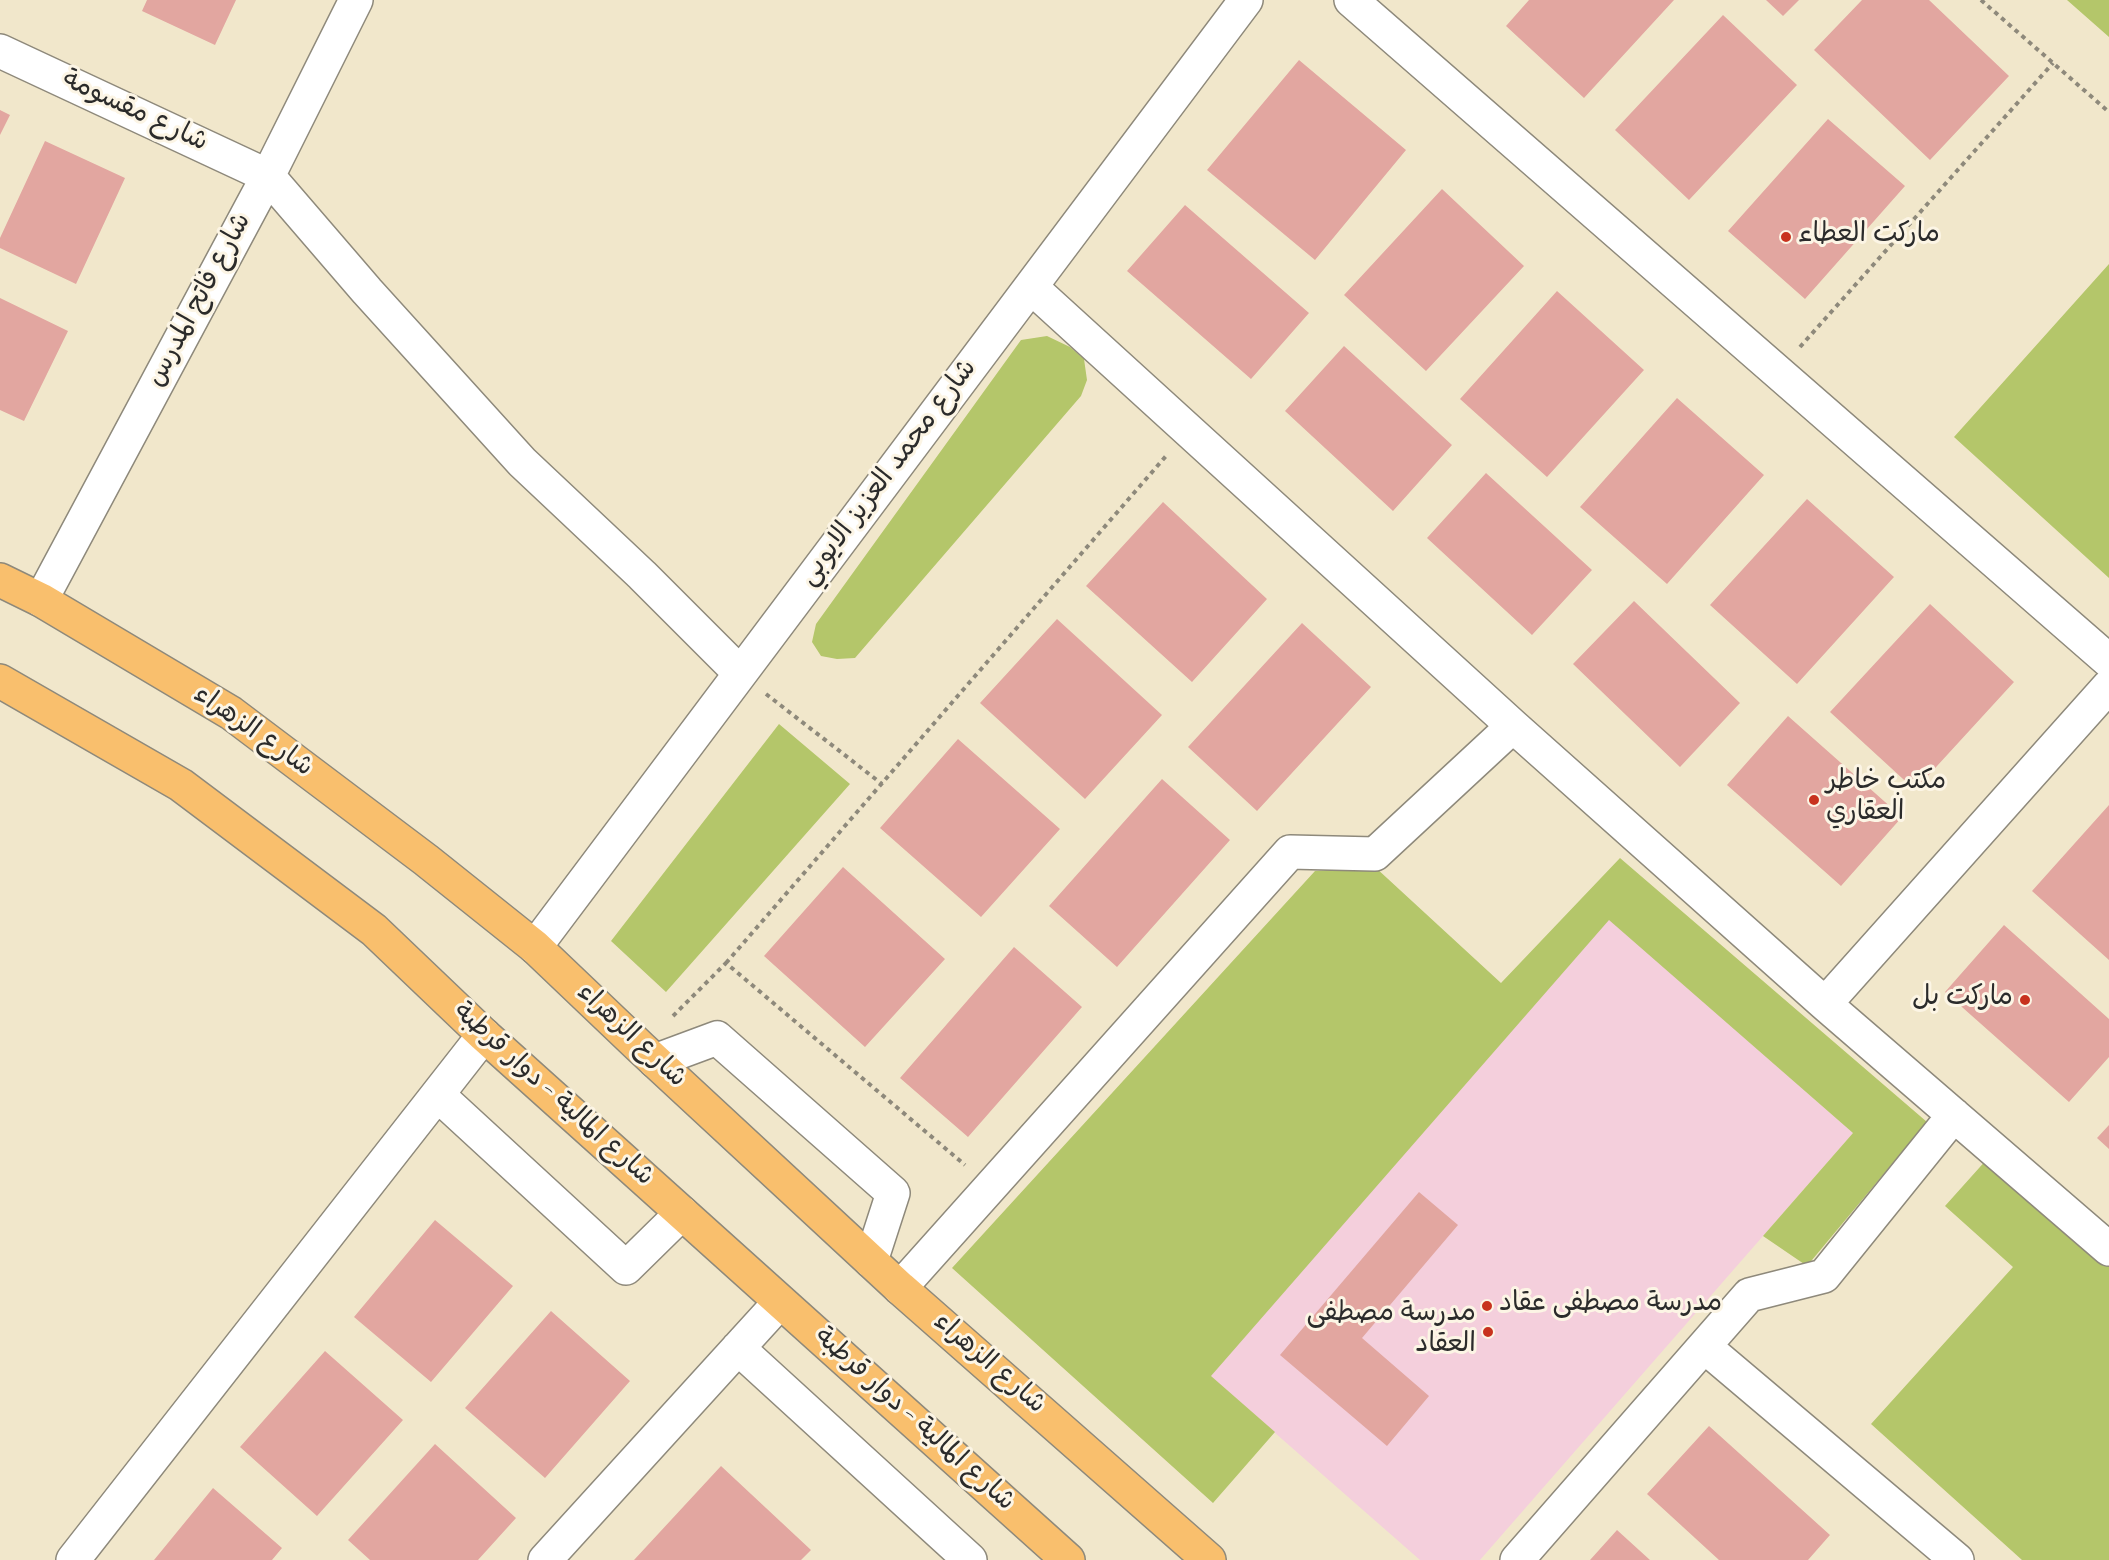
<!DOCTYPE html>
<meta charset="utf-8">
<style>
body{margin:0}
canvas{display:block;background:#f1e7cb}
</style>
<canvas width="2109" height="1560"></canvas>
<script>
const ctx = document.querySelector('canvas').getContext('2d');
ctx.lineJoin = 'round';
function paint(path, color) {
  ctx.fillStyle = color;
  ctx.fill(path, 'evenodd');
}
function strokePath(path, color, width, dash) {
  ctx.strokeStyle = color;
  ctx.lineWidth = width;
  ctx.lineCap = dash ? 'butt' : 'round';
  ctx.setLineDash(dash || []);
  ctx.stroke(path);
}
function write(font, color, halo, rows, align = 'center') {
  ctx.font = font + ' "Indie Flower","Playpen Sans Arabic",sans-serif';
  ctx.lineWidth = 6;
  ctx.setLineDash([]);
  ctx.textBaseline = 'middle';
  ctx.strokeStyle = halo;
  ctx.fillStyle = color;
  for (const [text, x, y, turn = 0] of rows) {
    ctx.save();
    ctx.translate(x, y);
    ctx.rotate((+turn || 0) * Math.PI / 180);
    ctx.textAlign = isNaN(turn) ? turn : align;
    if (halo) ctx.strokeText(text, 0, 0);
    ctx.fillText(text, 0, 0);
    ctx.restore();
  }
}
paint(new Path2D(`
 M 1609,919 L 1853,1133 L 1480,1560 L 1420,1560 L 1210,1376 Z`), '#f4cfdc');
paint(new Path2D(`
 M 2067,0 L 2109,0 L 2109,37 Z
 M 2109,264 L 2109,578 L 1954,437 Z
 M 1047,336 L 1070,347 L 1084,359 L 1087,380 L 1081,396 L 855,658 L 837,659 L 821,656 L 812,642 L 816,624 L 1021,340 Z
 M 779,724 L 850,784 L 666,992 L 611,941 Z
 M 1620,858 L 1927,1122 L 1807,1266 L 1763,1236 L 1853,1133 L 1609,920 L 1211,1376 L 1275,1432 L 1213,1503 L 952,1268 L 1315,871 L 1375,867 L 1501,983 Z
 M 1988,1158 L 2109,1267 L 2109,1560 L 2022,1560 L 1871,1424 L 2013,1267 L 1945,1206 Z`), '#b4c66a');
paint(new Path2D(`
 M 147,0 L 236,0 L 215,45 L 142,11 Z
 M 1529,0 L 1674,0 L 1584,98 L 1506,26 Z
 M 1766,0 L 1799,0 L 1783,16 Z
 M 1862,0 L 1929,0 L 2009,76 L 1930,160 L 1814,50 Z
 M 1723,15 L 1797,85 L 1689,200 L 1615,130 Z
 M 1299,60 L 1406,150 L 1315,260 L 1207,170 Z
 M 0,110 L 10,115 L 0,135 Z
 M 1828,119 L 1905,186 L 1805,299 L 1728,231 Z
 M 45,141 L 125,178 L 76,284 L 0,248 L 0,238 Z
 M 1442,189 L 1524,266 L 1426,371 L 1344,295 Z
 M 1185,205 L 1309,313 L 1251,379 L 1127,271 Z
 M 1557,291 L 1644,370 L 1547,477 L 1460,399 Z
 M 0,298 L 68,331 L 24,421 L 0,410 Z
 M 1344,346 L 1452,445 L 1393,511 L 1285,411 Z
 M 1677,398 L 1764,475 L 1667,584 L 1580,507 Z
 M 1486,473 L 1592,570 L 1532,635 L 1427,538 Z
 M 1807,499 L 1894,577 L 1797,684 L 1710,605 Z
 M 1163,502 L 1267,599 L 1192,682 L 1086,586 Z
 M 1634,601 L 1740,703 L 1680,767 L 1573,664 Z
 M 1930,604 L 2014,682 L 1915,790 L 1830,712 Z
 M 1057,619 L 1162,715 L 1085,799 L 980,703 Z
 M 1302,623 L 1371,687 L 1257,811 L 1188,747 Z
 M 1788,716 L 1902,817 L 1841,886 L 1727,785 Z
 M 958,739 L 1060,829 L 981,917 L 880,828 Z
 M 1162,779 L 1230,840 L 1117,967 L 1049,906 Z
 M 2109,805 L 2109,960 L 2032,891 Z
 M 843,867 L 945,959 L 865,1047 L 764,956 Z
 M 2004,925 L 2109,1019 L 2109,1057 L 2069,1102 L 1945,992 Z
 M 1014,947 L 1082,1007 L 968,1137 L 900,1078 Z
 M 2109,1125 L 2109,1149 L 2097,1138 Z
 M 1419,1192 L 1458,1225 L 1362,1338 L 1429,1396 L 1387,1446 L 1280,1355 Z
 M 435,1220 L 513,1286 L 431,1382 L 354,1317 Z
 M 551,1311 L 630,1381 L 545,1478 L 465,1408 Z
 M 325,1351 L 403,1420 L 317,1516 L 240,1447 Z
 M 1709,1426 L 1830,1535 L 1808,1560 L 1719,1560 L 1647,1494 Z
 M 435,1444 L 516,1518 L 478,1560 L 370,1560 L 348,1540 Z
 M 721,1466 L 811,1550 L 801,1560 L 634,1560 Z
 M 213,1488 L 282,1548 L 272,1560 L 154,1560 Z
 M 1617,1530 L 1650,1560 L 1590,1560 Z`), '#e2a6a0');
const minor = new Path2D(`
 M 1351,0 L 2109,661
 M 0,51 L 268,176 L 367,291 L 522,462 L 642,575 L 740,673
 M 1031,287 L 1513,726 L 1825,1004 L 2109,1249
 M 41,600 L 268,176 L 356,0
 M 535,947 L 1246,0
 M 1825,1004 L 2109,686
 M 655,1061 L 717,1038 L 893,1193 L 871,1261
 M 438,1095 L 626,1268 L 682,1213
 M 900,1288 L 1290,852 L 1375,854 L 1513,726
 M 1705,1347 L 1957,1560
 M 738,1348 L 970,1560
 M 73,1560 L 484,1035
 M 545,1560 L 780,1302
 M 1517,1560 L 1749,1295 L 1824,1276 L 1954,1115`);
const major = new Path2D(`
 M 0,580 L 41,600 L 231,713 L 426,860 L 535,947 L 641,1048 L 900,1288 L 1209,1560
 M 0,681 L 181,785 L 374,930 L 484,1035 L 1068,1560`);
strokePath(minor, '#8e897b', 36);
strokePath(major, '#8e897b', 36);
strokePath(new Path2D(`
 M 1981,0 L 2109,112
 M 1800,347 L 2053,63
 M 766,694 L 882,784
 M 726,963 L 1166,456
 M 673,1016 L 726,963 L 965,1165`), '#8e897b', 4, [4.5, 4.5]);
strokePath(minor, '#fff', 33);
strokePath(major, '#f9bf6d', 33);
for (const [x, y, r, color] of [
 [1786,237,6,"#c8321e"],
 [1814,800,6,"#c8321e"],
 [2025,1000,6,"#c8321e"],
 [1487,1306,6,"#c8321e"],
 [1488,1332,6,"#c8321e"]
]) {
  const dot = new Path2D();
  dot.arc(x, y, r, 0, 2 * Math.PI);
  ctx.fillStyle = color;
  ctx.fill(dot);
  strokePath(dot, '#fcf5e5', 2);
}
write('27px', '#2b2b2b', '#fcf5e5', [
 ["شارع مقسومة",134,113,25],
 ["شارع فاتح المدرس",201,301,-62],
 ["شارع محمد العزيز الايوبي",890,474,-53],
 ["شارع الزهراء",252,733,35],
 ["شارع الزهراء",630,1037,43],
 ["شارع المالية - دوار قرطبة",552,1096,42],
 ["شارع الزهراء",988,1365,41],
 ["شارع المالية - دوار قرطبة",913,1421,42]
]);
write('27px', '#2b2b2b', '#fcf5e5', [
 ["ماركت العطاء",1798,237],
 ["مكتب خاطر",1826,784],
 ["العقاري",1826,815],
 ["ماركت بل",2013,1000,"right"],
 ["مدرسة مصطفى عقاد",1499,1306],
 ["مدرسة مصطفى",1476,1316,"right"],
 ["العقاد",1476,1347,"right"]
], 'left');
</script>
